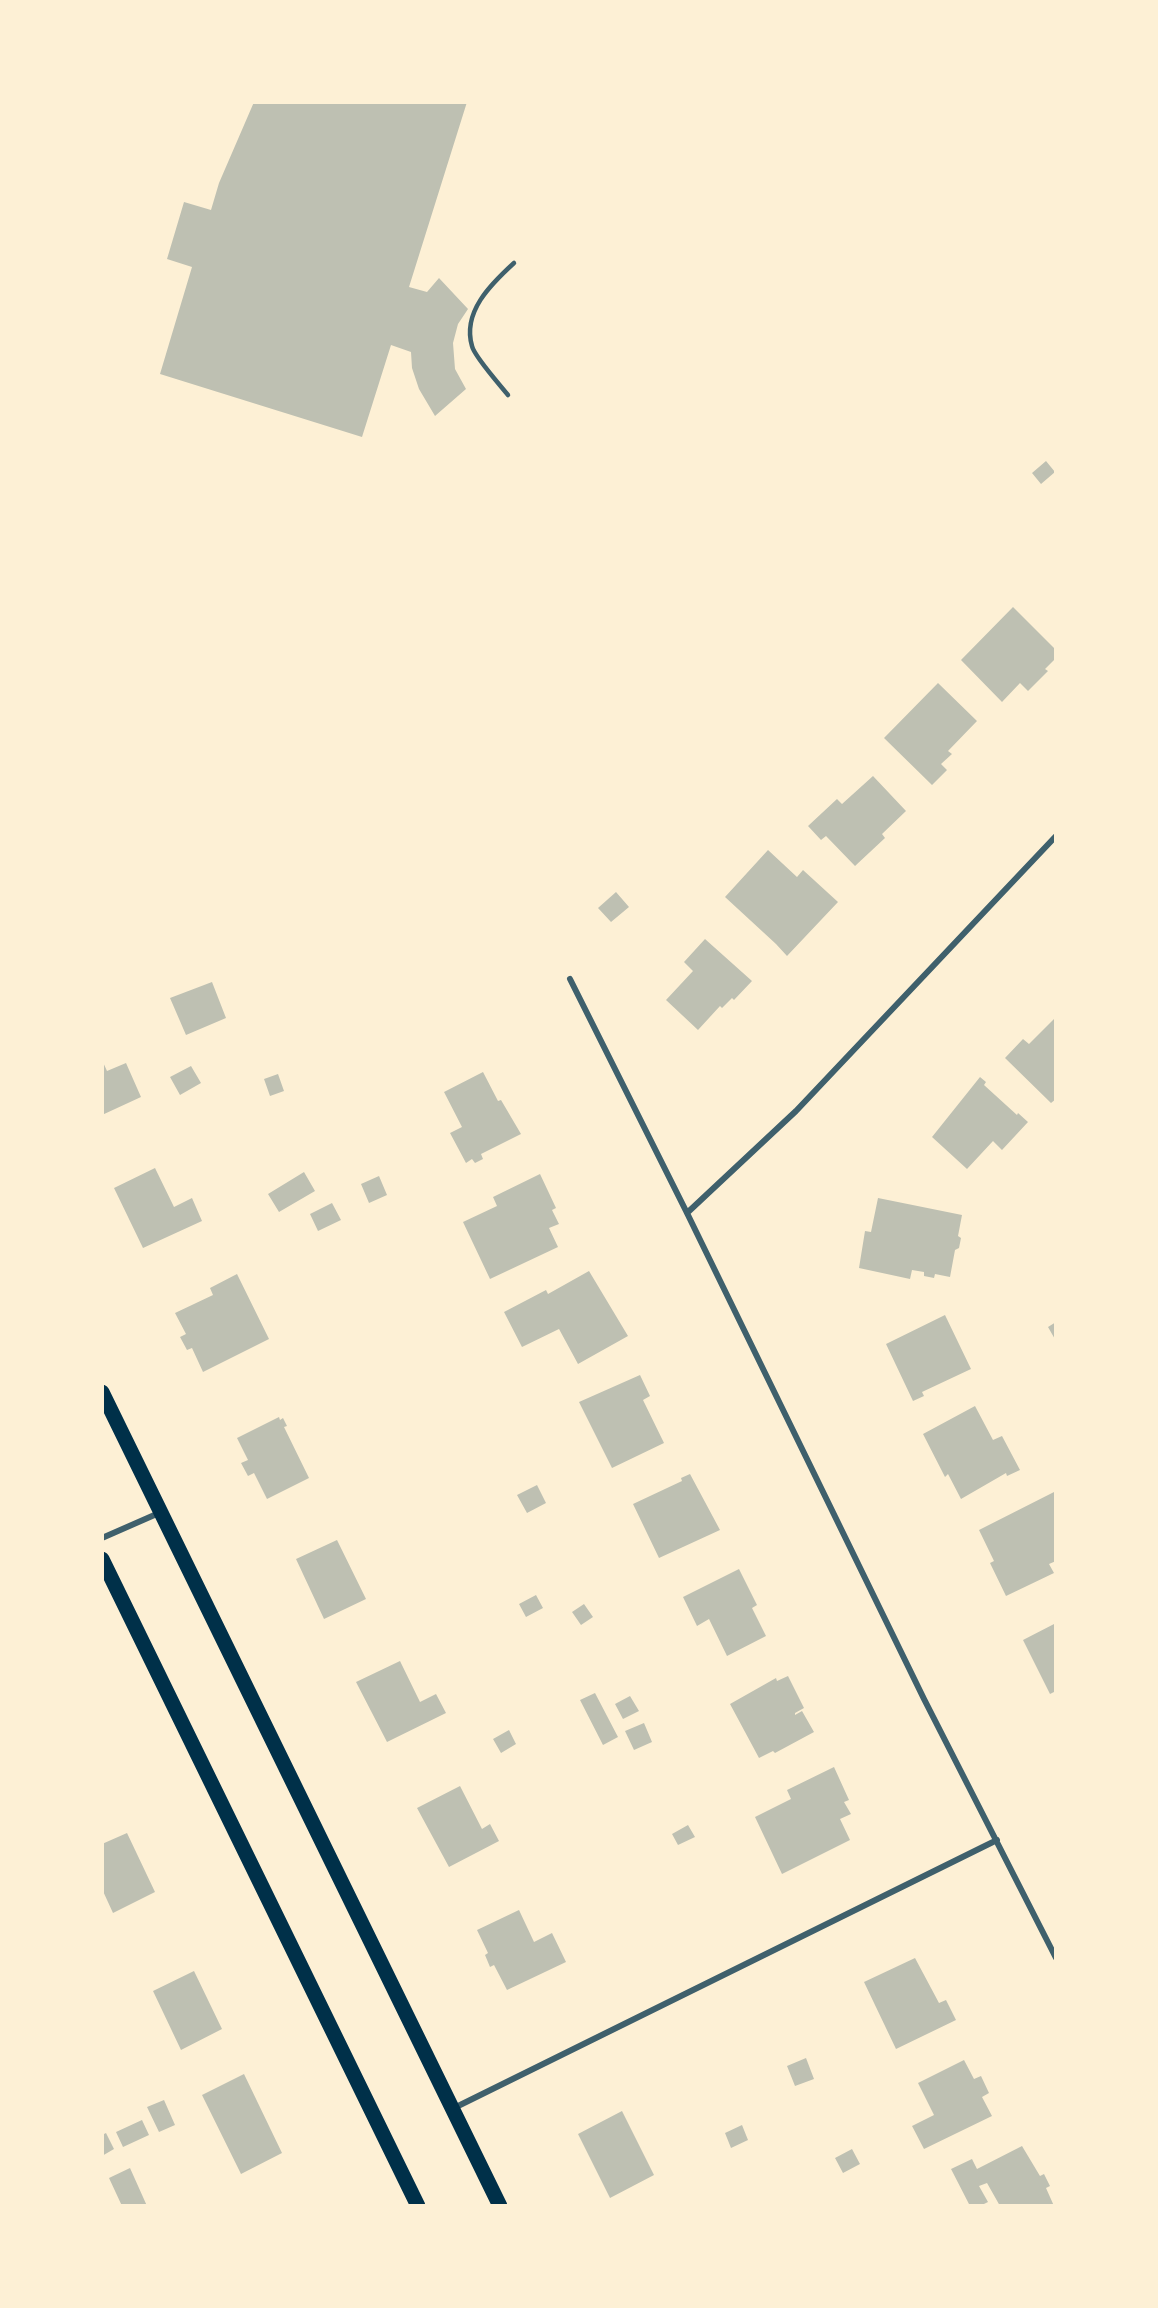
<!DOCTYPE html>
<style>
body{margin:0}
#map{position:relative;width:1158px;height:2308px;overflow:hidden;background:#fdf0d5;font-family:"DM Sans",sans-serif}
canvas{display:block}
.frame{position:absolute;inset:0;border:104px solid #fdf0d5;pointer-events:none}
</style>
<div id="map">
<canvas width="1158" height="2308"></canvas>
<div class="frame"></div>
</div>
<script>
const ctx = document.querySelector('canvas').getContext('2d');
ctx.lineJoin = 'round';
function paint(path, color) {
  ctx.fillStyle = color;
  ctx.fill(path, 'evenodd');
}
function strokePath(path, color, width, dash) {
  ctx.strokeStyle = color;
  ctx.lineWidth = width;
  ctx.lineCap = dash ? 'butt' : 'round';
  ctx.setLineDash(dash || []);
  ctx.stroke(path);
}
paint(new Path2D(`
 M 254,102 L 467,102 L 409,287 L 427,292 L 439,278 L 468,309 L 458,324 L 453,343 L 455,369 L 466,389 L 435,416 L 419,389 L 412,368 L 411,352 L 391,345 L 362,437 L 160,374 L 192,267 L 167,259 L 184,202 L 211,210 L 219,183 Z
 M 1046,461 L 1055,472 L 1041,484 L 1032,473 Z
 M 1013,607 L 1056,650 L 1056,658 L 1045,669 L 1048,671 L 1028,691 L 1020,683 L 1002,702 L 961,660 Z
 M 938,683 L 977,721 L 948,751 L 952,754 L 941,764 L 947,770 L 932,785 L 884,738 Z
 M 873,776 L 906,811 L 882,834 L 885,838 L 855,866 L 826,836 L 821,840 L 808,826 L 837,799 L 842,804 Z
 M 768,850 L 797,877 L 803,870 L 838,902 L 787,956 L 776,944 L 725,897 Z
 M 616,892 L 629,907 L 611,922 L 598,908 Z
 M 705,939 L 752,981 L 734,1000 L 732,998 L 722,1008 L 720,1006 L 698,1030 L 666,1000 L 693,971 L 684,962 Z
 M 212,982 L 226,1018 L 186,1035 L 170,998 Z
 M 1056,1017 L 1056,1099 L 1051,1103 L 1005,1058 L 1023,1039 L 1029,1044 Z
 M 102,1060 L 107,1071 L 126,1063 L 141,1097 L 102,1115 Z
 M 191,1066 L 201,1083 L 180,1095 L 170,1077 Z
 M 483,1072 L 498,1101 L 501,1100 L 521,1134 L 481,1154 L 483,1159 L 475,1163 L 472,1159 L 466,1163 L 450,1133 L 462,1127 L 444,1092 Z
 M 278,1074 L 284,1091 L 270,1096 L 264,1079 Z
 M 980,1077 L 986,1082 L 984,1085 L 1017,1115 L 1018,1113 L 1028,1122 L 1002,1150 L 993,1141 L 967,1169 L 932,1137 Z
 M 155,1168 L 174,1207 L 192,1198 L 202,1221 L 143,1248 L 114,1188 Z
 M 304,1172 L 315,1191 L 279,1212 L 268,1194 Z
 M 540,1174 L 556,1208 L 552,1210 L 559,1224 L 549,1228 L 558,1247 L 490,1279 L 463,1222 L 497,1206 L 493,1197 Z
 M 379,1176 L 387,1195 L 369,1203 L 361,1184 Z
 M 878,1198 L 962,1215 L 958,1236 L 961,1238 L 959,1248 L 955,1250 L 950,1277 L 935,1274 L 934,1278 L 924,1276 L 924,1272 L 912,1270 L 910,1279 L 859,1268 L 865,1231 L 871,1232 Z
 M 332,1203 L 341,1220 L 318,1231 L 310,1214 Z
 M 589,1271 L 628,1336 L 578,1364 L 559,1329 L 522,1347 L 504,1312 L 546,1290 L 548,1294 Z
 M 237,1274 L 269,1339 L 203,1372 L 192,1348 L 187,1350 L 180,1337 L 186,1334 L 175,1313 L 213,1295 L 210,1288 Z
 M 945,1315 L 971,1369 L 922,1392 L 924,1396 L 913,1401 L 886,1344 Z
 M 1056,1322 L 1056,1341 L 1048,1327 Z
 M 640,1375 L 650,1396 L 643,1400 L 664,1443 L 612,1468 L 579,1402 Z
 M 975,1406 L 993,1440 L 1002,1436 L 1020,1470 L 1007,1476 L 1006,1473 L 961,1499 L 948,1474 L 945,1477 L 923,1434 Z
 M 279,1417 L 280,1420 L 283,1418 L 287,1426 L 284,1427 L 309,1478 L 267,1499 L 254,1473 L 248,1476 L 241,1463 L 248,1460 L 237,1438 Z
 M 690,1474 L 720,1530 L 659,1558 L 633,1504 L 682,1481 L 681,1478 Z
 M 537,1485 L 546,1503 L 527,1513 L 517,1495 Z
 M 1056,1491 L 1056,1561 L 1049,1564 L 1054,1573 L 1006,1596 L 990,1563 L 994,1561 L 979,1530 Z
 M 337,1540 L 366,1599 L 324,1619 L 296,1559 Z
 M 739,1569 L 757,1605 L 752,1608 L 766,1636 L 727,1656 L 709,1619 L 697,1626 L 683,1597 Z
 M 536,1595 L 543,1608 L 526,1617 L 519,1604 Z
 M 584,1604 L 593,1617 L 581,1625 L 572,1612 Z
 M 1056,1623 L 1056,1691 L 1050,1694 L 1023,1640 Z
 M 400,1661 L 420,1702 L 436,1694 L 446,1713 L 387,1742 L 356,1682 Z
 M 788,1676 L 804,1708 L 795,1713 L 795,1715 L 802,1711 L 814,1732 L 775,1753 L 773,1751 L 759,1758 L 730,1704 L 776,1678 L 777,1681 Z
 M 595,1693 L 618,1737 L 603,1745 L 580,1700 Z
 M 630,1696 L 639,1711 L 623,1719 L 615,1704 Z
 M 644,1723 L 652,1742 L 634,1750 L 625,1731 Z
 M 509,1730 L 516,1744 L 501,1753 L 493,1739 Z
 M 834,1767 L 849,1800 L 844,1802 L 851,1814 L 840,1819 L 850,1840 L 782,1874 L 755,1817 L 791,1799 L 787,1790 Z
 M 460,1786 L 482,1829 L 490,1824 L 499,1841 L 449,1867 L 417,1808 Z
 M 688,1825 L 695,1837 L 678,1845 L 672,1834 Z
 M 127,1833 L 155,1892 L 113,1913 L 102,1889 L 102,1844 Z
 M 519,1910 L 534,1942 L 552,1933 L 566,1962 L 507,1990 L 494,1965 L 490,1967 L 485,1955 L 488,1953 L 477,1930 Z
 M 915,1958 L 939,2003 L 946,2000 L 956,2020 L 896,2049 L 864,1982 Z
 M 194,1971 L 222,2029 L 181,2050 L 153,1991 Z
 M 806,2058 L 814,2079 L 795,2086 L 787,2066 Z
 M 964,2060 L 974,2079 L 981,2076 L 989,2093 L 982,2097 L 992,2116 L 924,2149 L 912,2126 L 934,2115 L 918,2083 Z
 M 244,2074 L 282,2153 L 241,2174 L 202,2095 Z
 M 164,2100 L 175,2125 L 159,2132 L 147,2107 Z
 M 622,2111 L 654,2175 L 610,2198 L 578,2134 Z
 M 142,2120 L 149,2135 L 123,2147 L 116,2132 Z
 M 742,2125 L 748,2140 L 731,2148 L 725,2133 Z
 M 106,2133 L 114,2149 L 102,2156 L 102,2135 Z
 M 1022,2146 L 1040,2176 L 1044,2174 L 1050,2186 L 1046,2188 L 1054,2206 L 1000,2206 L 987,2183 L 979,2186 L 988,2202 L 980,2206 L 970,2206 L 951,2169 L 972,2159 L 977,2169 Z
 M 852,2149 L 860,2164 L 843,2173 L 835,2158 Z
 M 130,2168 L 147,2206 L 122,2206 L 109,2178 Z`), '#bec0b2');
strokePath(new Path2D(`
 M 508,395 C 500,385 474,356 472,346 C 462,312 491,284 514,263`), '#3f606c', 4.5);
strokePath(new Path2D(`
 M 570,979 L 687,1213 L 924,1699 L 1056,1958
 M 687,1213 L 796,1111 L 1056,836
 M 102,1538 L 159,1513
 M 454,2108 L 997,1840`), '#3f606c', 6);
strokePath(new Path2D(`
 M 102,1392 L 500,2206
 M 102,1559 L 418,2206`), '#003049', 15);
</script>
